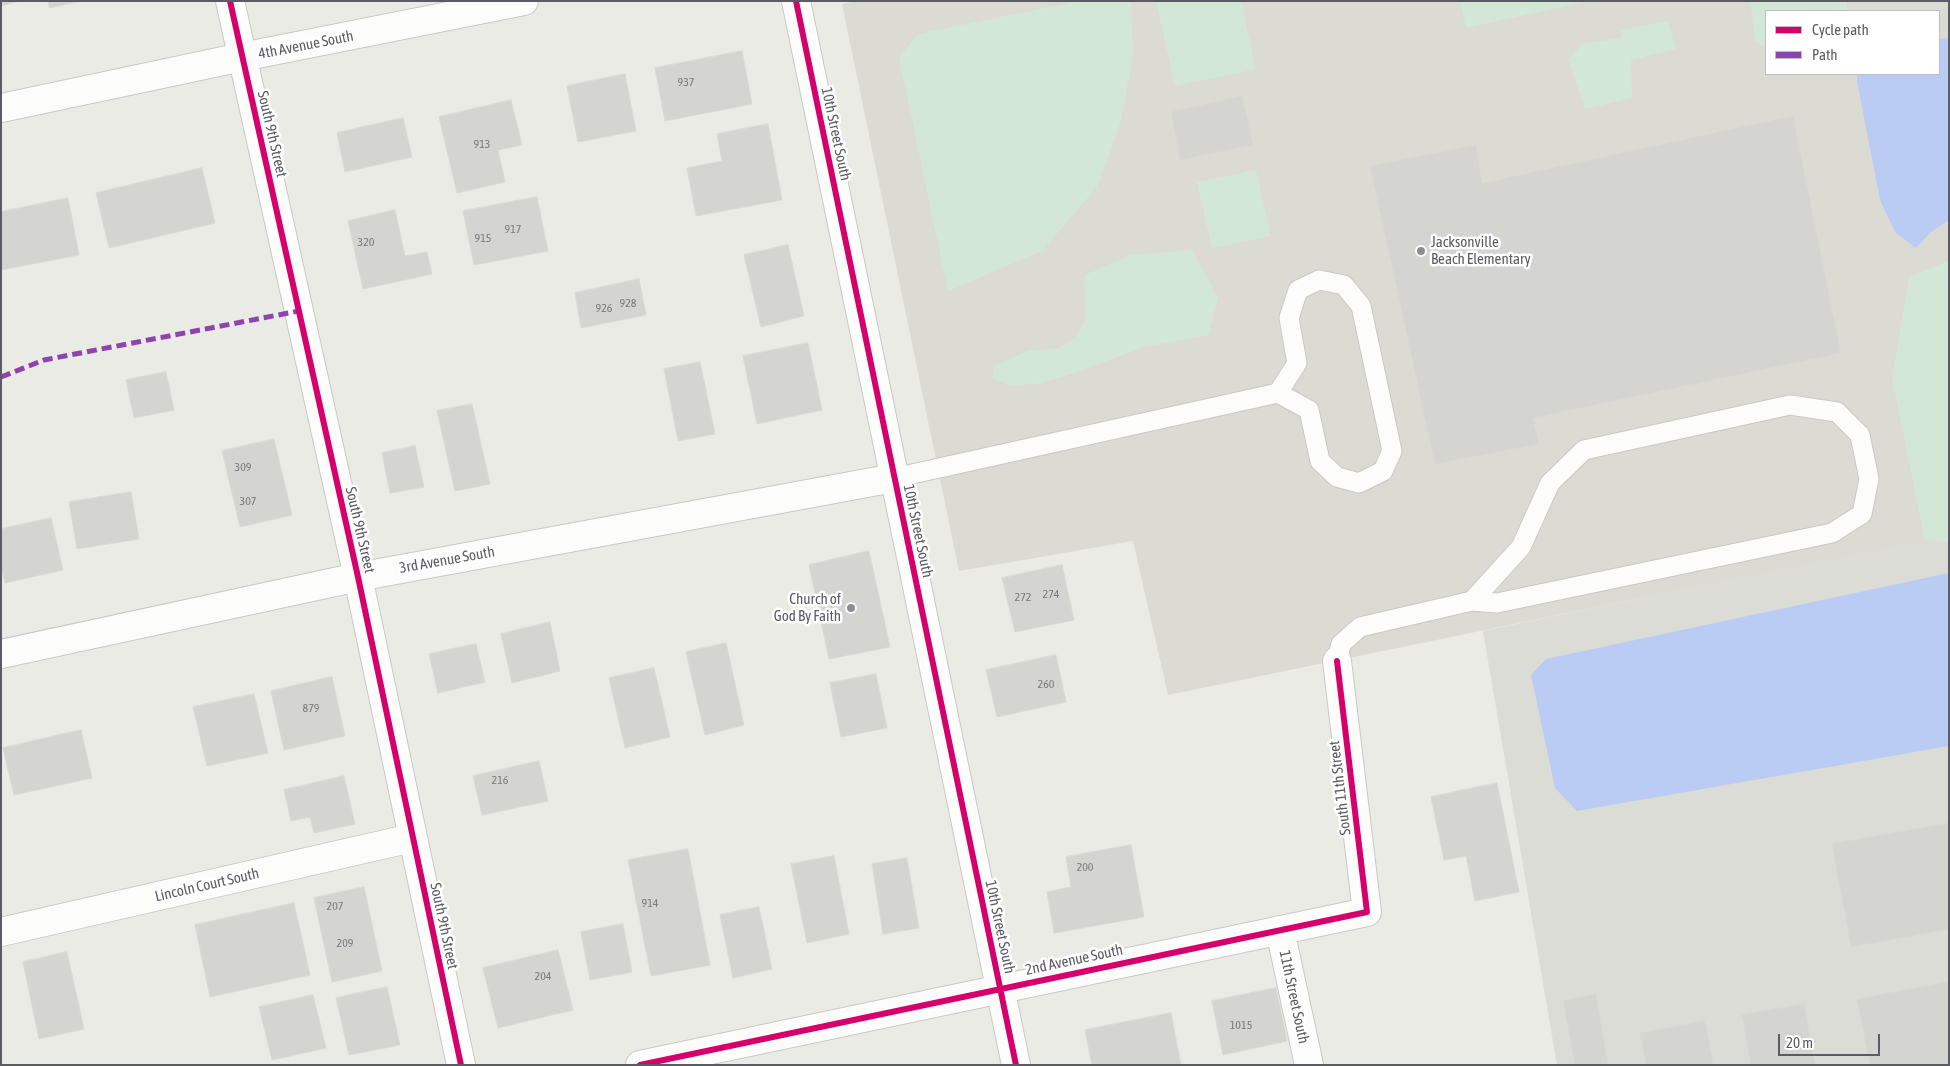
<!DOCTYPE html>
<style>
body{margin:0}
#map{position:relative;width:1950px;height:1066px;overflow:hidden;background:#eaebe5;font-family:"Asap Condensed",sans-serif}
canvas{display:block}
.frame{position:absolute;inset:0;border:2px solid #5b5c63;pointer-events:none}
.legend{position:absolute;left:1765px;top:10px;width:175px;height:65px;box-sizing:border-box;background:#fff;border:1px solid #bdbec1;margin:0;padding:6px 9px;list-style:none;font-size:15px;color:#5b5c63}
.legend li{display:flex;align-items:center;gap:10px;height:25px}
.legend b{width:25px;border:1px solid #bdbec1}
.scale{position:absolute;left:1778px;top:1034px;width:102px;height:22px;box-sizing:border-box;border:2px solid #5b5c63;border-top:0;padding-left:6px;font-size:15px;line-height:18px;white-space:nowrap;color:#5b5c63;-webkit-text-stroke:4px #fff;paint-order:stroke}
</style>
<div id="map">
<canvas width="1950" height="1066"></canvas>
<div class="frame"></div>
<ul class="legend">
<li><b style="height:6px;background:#d6006c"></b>Cycle path</li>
<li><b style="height:6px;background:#8e44ad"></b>Path</li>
</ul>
<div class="scale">20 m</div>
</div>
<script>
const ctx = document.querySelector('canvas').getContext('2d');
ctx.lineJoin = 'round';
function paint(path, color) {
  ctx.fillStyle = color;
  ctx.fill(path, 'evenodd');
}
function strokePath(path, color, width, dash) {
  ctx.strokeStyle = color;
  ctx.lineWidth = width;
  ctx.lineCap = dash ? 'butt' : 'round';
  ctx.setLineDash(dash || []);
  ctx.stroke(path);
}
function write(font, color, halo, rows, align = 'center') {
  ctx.font = font + ' "Asap Condensed",sans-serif';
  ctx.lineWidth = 5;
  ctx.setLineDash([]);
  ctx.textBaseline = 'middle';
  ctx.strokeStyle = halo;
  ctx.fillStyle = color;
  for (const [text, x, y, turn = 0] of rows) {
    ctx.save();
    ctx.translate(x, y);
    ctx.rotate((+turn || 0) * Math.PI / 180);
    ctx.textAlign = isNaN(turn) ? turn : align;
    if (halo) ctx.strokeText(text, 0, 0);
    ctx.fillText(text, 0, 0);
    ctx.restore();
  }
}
paint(new Path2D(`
 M 1949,534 L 1949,1065 L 1557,1065 L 1483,631 Z`), '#dbdcd6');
paint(new Path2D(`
 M 857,1 L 1949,1 L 1949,535 L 1168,695 L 1133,541 L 959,571 L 842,4 ZM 1766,11 L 1939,11 L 1939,74 L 1766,74 Z`), '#dbdbd3');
paint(new Path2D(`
 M 1080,1 L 1131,1 L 1133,53 L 1121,121 L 1098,186 L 1042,251 L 948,291 L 899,58 L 918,34 Z
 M 1156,1 L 1241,1 L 1256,69 L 1175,86 Z
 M 1460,1 L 1589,1 L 1466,28 Z
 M 1750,1 L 1846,1 L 1848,11 L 1766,11 L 1765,48 L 1755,41 Z
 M 1668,21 L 1676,49 L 1631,60 L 1632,98 L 1585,109 L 1568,59 L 1583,44 L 1621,38 L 1622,30 Z
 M 1256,170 L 1271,236 L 1212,248 L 1197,182 Z
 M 1192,250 L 1218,297 L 1209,335 L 1144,347 L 1072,374 L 1041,383 L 1010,386 L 992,378 L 994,366 L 1028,351 L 1059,348 L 1075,337 L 1086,319 L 1085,275 L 1131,255 Z
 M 1949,261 L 1949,542 L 1925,540 L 1892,379 L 1909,277 Z`), '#d3e7d6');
paint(new Path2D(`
 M 1949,37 L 1949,220 L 1931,232 L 1916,248 L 1895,232 L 1880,200 L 1857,81 L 1857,74 L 1939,74 L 1939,40 Z
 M 1949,573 L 1949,746 L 1577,811 L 1555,788 L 1531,675 L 1546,659 Z`), '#baccf4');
const building = new Path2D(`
 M 1,1 L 20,1 L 1,6 Z
 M 48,1 L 81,1 L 50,8 Z
 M 742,51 L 752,104 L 665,121 L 655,68 Z
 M 625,74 L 636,131 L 578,142 L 567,86 Z
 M 1242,96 L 1253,145 L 1180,160 L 1171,112 Z
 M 511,100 L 522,145 L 498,150 L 505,182 L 457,193 L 439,117 Z
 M 1793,116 L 1841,353 L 1533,418 L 1539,444 L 1435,464 L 1370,166 L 1476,145 L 1482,183 Z
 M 403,118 L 412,157 L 345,172 L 337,133 Z
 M 768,124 L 782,200 L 696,216 L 687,168 L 722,161 L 717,134 Z
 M 202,168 L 215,223 L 109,248 L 96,193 Z
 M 537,197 L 548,251 L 474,265 L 463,211 Z
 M 68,198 L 79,255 L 1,270 L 1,212 Z
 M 395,210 L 405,256 L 427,252 L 432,274 L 363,289 L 348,221 Z
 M 788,245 L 804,316 L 761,327 L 744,255 Z
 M 639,279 L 646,315 L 581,328 L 575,293 Z
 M 808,343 L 822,410 L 757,424 L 743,356 Z
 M 700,362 L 715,434 L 678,441 L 664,369 Z
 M 166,372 L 174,410 L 134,418 L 126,380 Z
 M 472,404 L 490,484 L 455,491 L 437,411 Z
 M 274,439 L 292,515 L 240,527 L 222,451 Z
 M 415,446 L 424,487 L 390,493 L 382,453 Z
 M 131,492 L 139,539 L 77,549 L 69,502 Z
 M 51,518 L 63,570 L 5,583 L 1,567 L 1,529 Z
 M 869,551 L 890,647 L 829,659 L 809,565 Z
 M 1062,565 L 1074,620 L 1015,632 L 1002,578 Z
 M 550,622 L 560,671 L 512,683 L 501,634 Z
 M 726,643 L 744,725 L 705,735 L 686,652 Z
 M 476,644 L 485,682 L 438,693 L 429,654 Z
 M 1056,655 L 1066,702 L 997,717 L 986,670 Z
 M 654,668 L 670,737 L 625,748 L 609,678 Z
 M 876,674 L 887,728 L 841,737 L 830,683 Z
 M 332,677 L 345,736 L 284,750 L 271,691 Z
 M 254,694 L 268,753 L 207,766 L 193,707 Z
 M 81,730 L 92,778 L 14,795 L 3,748 Z
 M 539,761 L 548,801 L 482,815 L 473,776 Z
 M 344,776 L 355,824 L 314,833 L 310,817 L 291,821 L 284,790 Z
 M 1497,783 L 1519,892 L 1475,901 L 1466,856 L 1444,860 L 1431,797 Z
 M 1949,823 L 1949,929 L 1851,947 L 1832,844 Z
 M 1131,845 L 1144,917 L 1054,933 L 1047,892 L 1071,887 L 1066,857 Z
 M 688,849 L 710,965 L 651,976 L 628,860 Z
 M 834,856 L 849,934 L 807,943 L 791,864 Z
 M 907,858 L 919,928 L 883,934 L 872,864 Z
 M 364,887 L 382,971 L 332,982 L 314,898 Z
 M 294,903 L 310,975 L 210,997 L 195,925 Z
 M 759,907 L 772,969 L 733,978 L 720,915 Z
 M 623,924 L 632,972 L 590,980 L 581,932 Z
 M 558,950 L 573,1010 L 498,1028 L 483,968 Z
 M 67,952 L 84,1029 L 39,1039 L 23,962 Z
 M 1949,982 L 1949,1065 L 1870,1065 L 1857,999 Z
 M 387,987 L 400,1045 L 349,1055 L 336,998 Z
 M 1276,988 L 1287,1041 L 1223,1055 L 1212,1001 Z
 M 1596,994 L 1608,1065 L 1575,1065 L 1563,1001 Z
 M 313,995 L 326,1048 L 272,1060 L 259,1007 Z
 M 1804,1004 L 1815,1065 L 1751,1065 L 1742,1015 Z
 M 1171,1013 L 1181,1065 L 1092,1065 L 1085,1030 Z
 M 1705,1021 L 1713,1065 L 1646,1065 L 1640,1033 Z`);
paint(building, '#d4d4d0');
strokePath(building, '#dad9d4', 1);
const service = new Path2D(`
 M 894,478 L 1278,393 L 1309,410 L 1320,461 L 1337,477 L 1359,483 L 1383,471 L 1392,451 L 1361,306 L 1344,285 L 1319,280 L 1298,290 L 1289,318 L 1297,363 L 1278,393
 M 1337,661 L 1341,644 L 1360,627 L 1472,601 L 1497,603 L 1832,533 L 1862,514 L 1869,479 L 1860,435 L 1837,412 L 1790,405 L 1584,450 L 1550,483 L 1521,547 L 1472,601`);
const minor = new Path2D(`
 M 796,1 L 1016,1065
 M 1,108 L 242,57 L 524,1
 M 1,654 L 358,577 L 894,478
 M 1280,930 L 1309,1065
 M 1,932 L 412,838
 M 640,1065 L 1367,912 L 1337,661`);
const tertiary = new Path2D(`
 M 230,1 L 358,577 L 461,1065`);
strokePath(service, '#c8c9c7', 21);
strokePath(minor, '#c8c9c7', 30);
strokePath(tertiary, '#c8c9c7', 30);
strokePath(service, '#fcfcfb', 19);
strokePath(minor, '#fcfcfb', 28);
strokePath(tertiary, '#fcfcfb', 28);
strokePath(new Path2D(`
 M 1,377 L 44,360 L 299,311`), '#8e44ad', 5, [10, 5]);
strokePath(new Path2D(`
 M 230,1 L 358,577 L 461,1065
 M 796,1 L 1016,1065
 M 640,1065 L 1367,912 L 1337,661`), '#d6006c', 6);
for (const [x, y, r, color] of [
 [1421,251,5,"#8d8e90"],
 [851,608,5,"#8d8e90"]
]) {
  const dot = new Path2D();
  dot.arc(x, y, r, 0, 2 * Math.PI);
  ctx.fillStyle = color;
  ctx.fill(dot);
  strokePath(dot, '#fff', 2);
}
write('12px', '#7a7a7f', null, [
 ["937",686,82],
 ["913",482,144],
 ["917",513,229],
 ["915",483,238],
 ["320",366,242],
 ["928",628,303],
 ["926",604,308],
 ["309",243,467],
 ["307",248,501],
 ["274",1051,594],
 ["272",1023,597],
 ["260",1046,684],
 ["879",311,708],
 ["216",500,780],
 ["200",1085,867],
 ["914",650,903],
 ["207",335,906],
 ["209",345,943],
 ["204",543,976],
 ["1015",1241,1025]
]);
write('15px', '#5b5c63', '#fff', [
 ["4th Avenue South",306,45,-11],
 ["South 9th Street",272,134,77],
 ["10th Street South",836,134,78],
 ["South 9th Street",360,530,77],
 ["10th Street South",918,531,78],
 ["3rd Avenue South",447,560,-10],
 ["South 11th Street",1340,788,-97],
 ["Lincoln Court South",207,885,-13],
 ["South 9th Street",444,926,78],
 ["10th Street South",1000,927,78],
 ["2nd Avenue South",1074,960,-12],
 ["11th Street South",1294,997,78]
]);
write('15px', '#5b5c63', '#fff', [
 ["Jacksonville",1431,242],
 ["Beach Elementary",1431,259],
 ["Church of",841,599,"right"],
 ["God By Faith",841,616,"right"]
], 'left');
</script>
